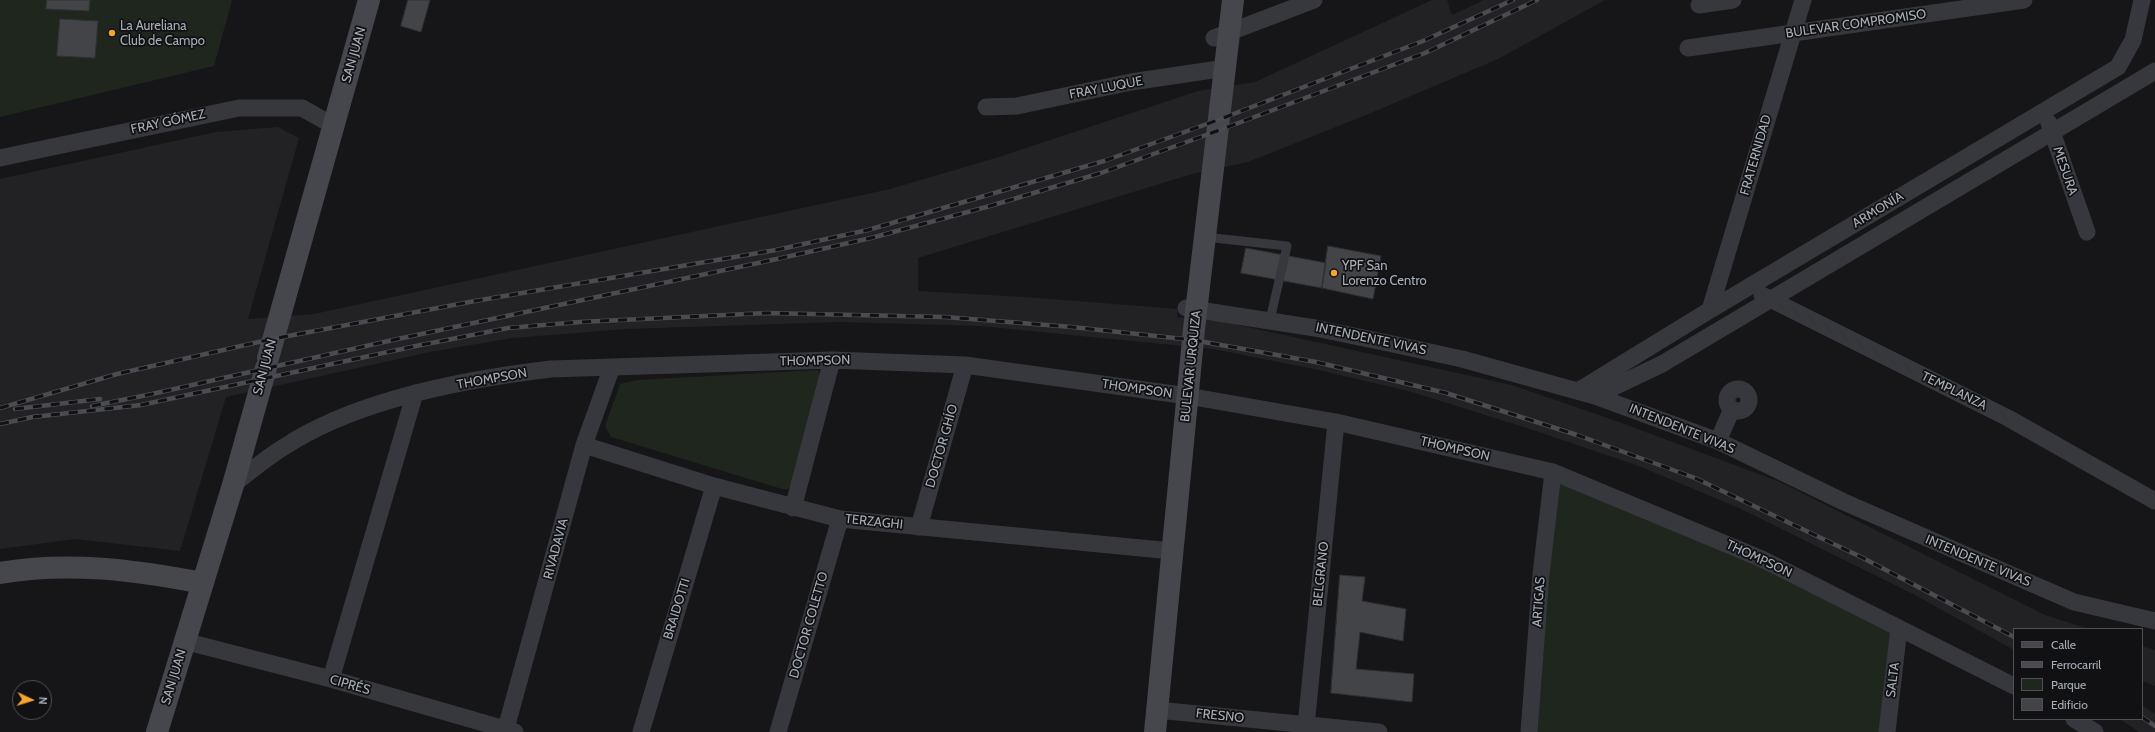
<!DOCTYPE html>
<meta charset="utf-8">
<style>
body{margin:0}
#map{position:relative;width:2155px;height:732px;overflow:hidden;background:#161618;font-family:Cabin,sans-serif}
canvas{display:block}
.legend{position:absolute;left:2013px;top:628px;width:130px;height:92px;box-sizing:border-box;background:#111113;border:1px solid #4d5055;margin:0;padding:5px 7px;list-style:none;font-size:12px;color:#a7aeb8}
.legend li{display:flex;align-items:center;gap:8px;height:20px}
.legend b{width:20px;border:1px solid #4d5055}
.north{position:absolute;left:12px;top:680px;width:40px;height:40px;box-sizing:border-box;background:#111113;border:1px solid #4d5055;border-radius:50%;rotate:94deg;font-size:11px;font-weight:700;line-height:16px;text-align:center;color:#a7aeb8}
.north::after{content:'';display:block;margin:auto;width:14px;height:18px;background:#f4a431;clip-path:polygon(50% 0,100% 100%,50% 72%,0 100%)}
</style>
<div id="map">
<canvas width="2155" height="732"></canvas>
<ul class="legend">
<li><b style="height:5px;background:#45474d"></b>Calle</li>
<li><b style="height:5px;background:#4a4c52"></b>Ferrocarril</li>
<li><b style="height:11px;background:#1e261e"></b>Parque</li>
<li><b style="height:11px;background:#424448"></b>Edificio</li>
</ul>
<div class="north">N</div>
</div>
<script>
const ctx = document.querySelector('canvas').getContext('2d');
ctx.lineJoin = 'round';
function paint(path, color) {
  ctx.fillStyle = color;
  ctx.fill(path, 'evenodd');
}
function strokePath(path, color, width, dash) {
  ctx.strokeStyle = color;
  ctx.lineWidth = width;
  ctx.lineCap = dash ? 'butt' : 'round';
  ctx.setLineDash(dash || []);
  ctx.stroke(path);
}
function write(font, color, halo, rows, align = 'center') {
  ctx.font = font + ' Cabin,sans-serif';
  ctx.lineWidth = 3.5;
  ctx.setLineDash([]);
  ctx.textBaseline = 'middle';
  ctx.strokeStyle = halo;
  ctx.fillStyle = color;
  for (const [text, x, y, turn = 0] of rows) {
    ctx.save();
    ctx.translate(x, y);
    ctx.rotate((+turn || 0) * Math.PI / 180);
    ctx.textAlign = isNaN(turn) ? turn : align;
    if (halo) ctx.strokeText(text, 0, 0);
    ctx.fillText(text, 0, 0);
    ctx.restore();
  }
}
paint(new Path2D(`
 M 1432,0 L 1447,0 L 1452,15 L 1484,0 L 1605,0 L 1498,59 L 1371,113 L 1248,162 L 1192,174 L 918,258 L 918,291 L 1025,297 L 1178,309 L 1177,317 L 1225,322 L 1512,385 L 1619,422 L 1780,482 L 2045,615 L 2089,629 L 2014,629 L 2014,650 L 1915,595 L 1739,508 L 1636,465 L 1530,429 L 1412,392 L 1314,369 L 1213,349 L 980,326 L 840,322 L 626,329 L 513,338 L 430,352 L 226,397 L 180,551 L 75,539 L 0,549 L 0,179 L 216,132 L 278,127 L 299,138 L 248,319 L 314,314 L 890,189 L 999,157 L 1198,91 L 1255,82 Z
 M 2142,646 L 2155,650 L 2155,686 L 2142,681 Z
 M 2142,705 L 2155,714 L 2155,732 L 2139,732 L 2120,719 L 2142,719 Z`), '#222225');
paint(new Path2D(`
 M 0,0 L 232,0 L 214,66 L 0,117 Z
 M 818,370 L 821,378 L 793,482 L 788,489 L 782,489 L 611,437 L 605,426 L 620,384 L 637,380 Z
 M 1553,472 L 1899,628 L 1887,732 L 1529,732 Z`), '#1e261e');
const building = new Path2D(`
 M 47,0 L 90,0 L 89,11 L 46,9 Z
 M 408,0 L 430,0 L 421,32 L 401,26 Z
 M 60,19 L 98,21 L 95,58 L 57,56 Z
 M 1328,246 L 1381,256 L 1373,299 L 1322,288 Z
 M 1246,248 L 1326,263 L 1322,288 L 1241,273 Z
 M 1340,575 L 1365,577 L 1362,601 L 1406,609 L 1403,641 L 1360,632 L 1356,669 L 1414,674 L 1412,702 L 1331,693 Z`);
paint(building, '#424448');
strokePath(building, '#303034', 1);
strokePath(new Path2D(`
 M 1205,237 L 1287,246 L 1270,320`), '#37383d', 9);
strokePath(new Path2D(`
 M 1699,5 L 1733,0
 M 1214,38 L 1314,0
 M 1688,48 L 2024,0
 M 986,107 L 1017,106 L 1131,82 L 1226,68
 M 2049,123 L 2087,232
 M 0,158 L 239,108 L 302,108 L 334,126
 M 1762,295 L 2008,418 L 2155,501
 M 1186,308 L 1315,328 L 1388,343 L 1462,359 L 1595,396 L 1718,441 L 1844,502 L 2074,602 L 2155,621
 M 1710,310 L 1803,0
 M1727 400a11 11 0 1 1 22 0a11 11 0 1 1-22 0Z
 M 1578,391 L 1710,310 L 2118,67 L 2133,40 L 2142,0
 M 1595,396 L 1662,364 L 2155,71
 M 1718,441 L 1732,409
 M 584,445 L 714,486 L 840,519 L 1172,551
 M 233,485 C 249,472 266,458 284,447 C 357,399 466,379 551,369 L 832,360 L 965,365 L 1188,396 L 1336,422 L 1553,472 L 1762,559 L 2014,686
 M 793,508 L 832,360
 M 919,527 L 965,365
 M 184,641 L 331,679 L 515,732
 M 331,679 L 415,393
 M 1157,710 L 1379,732
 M 2074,719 L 2095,732
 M 1306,726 L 1336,422
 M 505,732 L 584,445 L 612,367
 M 641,732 L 714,486
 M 778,732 L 840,519
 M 1529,732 L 1541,574 L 1553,472
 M 1887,732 L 1899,628`), '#37383d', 17);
strokePath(new Path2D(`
 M 268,358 L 369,0
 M 0,573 C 69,561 134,570 203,583
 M 157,732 L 233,485 L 266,368
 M 1155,732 L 1194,329 L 1233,0`), '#45474d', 22);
const rail = new Path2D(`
 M 92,406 L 152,394 L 393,340 L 777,259 L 871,238 L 990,206 L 1101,173 L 1217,131 L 1425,53 L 1537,0
 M 0,408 L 117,374 L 272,339 L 475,301 L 776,250 L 868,230 L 1104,161 L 1218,120 L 1423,41 L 1513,0
 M 15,409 L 100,399
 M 33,417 L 141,405 L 416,346 L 508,328 L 580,322 L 767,313 L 945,317 L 1072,327 L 1193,340 L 1316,362 L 1446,393 L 1577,435 L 1695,478 L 1861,557 L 2014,637
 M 0,424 L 37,416
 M 2142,717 L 2155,726`);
strokePath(rail, '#4a4c52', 4.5);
strokePath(rail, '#111113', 3, [9]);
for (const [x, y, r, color] of [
 [112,33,4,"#f4a431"],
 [1334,273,4,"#f4a431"]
]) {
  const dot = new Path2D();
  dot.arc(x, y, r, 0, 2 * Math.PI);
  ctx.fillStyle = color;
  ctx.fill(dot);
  strokePath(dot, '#111113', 1.5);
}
write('13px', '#a7aeb8', '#111113', [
 ["BULEVAR COMPROMISO",1856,24,-8],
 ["SAN JUAN",354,55,-74],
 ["FRAY LUQUE",1106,88,-11],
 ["FRAY GÓMEZ",168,122,-12],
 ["FRATERNIDAD",1756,155,-74],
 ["MESURA",2065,171,71],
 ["ARMONÍA",1878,210,-31],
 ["INTENDENTE VIVAS",1371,339,12],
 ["THOMPSON",815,361,-1],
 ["BULEVAR URQUIZA",1191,366,-84],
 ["SAN JUAN",265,367,-75],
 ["THOMPSON",492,379,-10],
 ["THOMPSON",1137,389,8],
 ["TEMPLANZA",1954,391,26],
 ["INTENDENTE VIVAS",1682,429,22],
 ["DOCTOR GHÍO",942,446,-74],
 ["THOMPSON",1455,449,13],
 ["TERZAGHI",874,522,6],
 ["RIVADAVIA",556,549,-75],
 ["THOMPSON",1759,559,25],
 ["INTENDENTE VIVAS",1978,561,23],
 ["BELGRANO",1321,574,-84],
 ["ARTIGAS",1539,602,-86],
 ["BRAIDOTTI",677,609,-73],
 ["DOCTOR COLETTO",809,625,-74],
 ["SAN JUAN",174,677,-73],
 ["SALTA",1893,680,-83],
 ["CIPRÉS",350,685,16],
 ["FRESNO",1220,716,6]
]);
write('13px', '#a7aeb8', '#111113', [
 ["La Aureliana",120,26],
 ["Club de Campo",120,41],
 ["YPF San",1342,266],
 ["Lorenzo Centro",1342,281]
], 'left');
</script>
